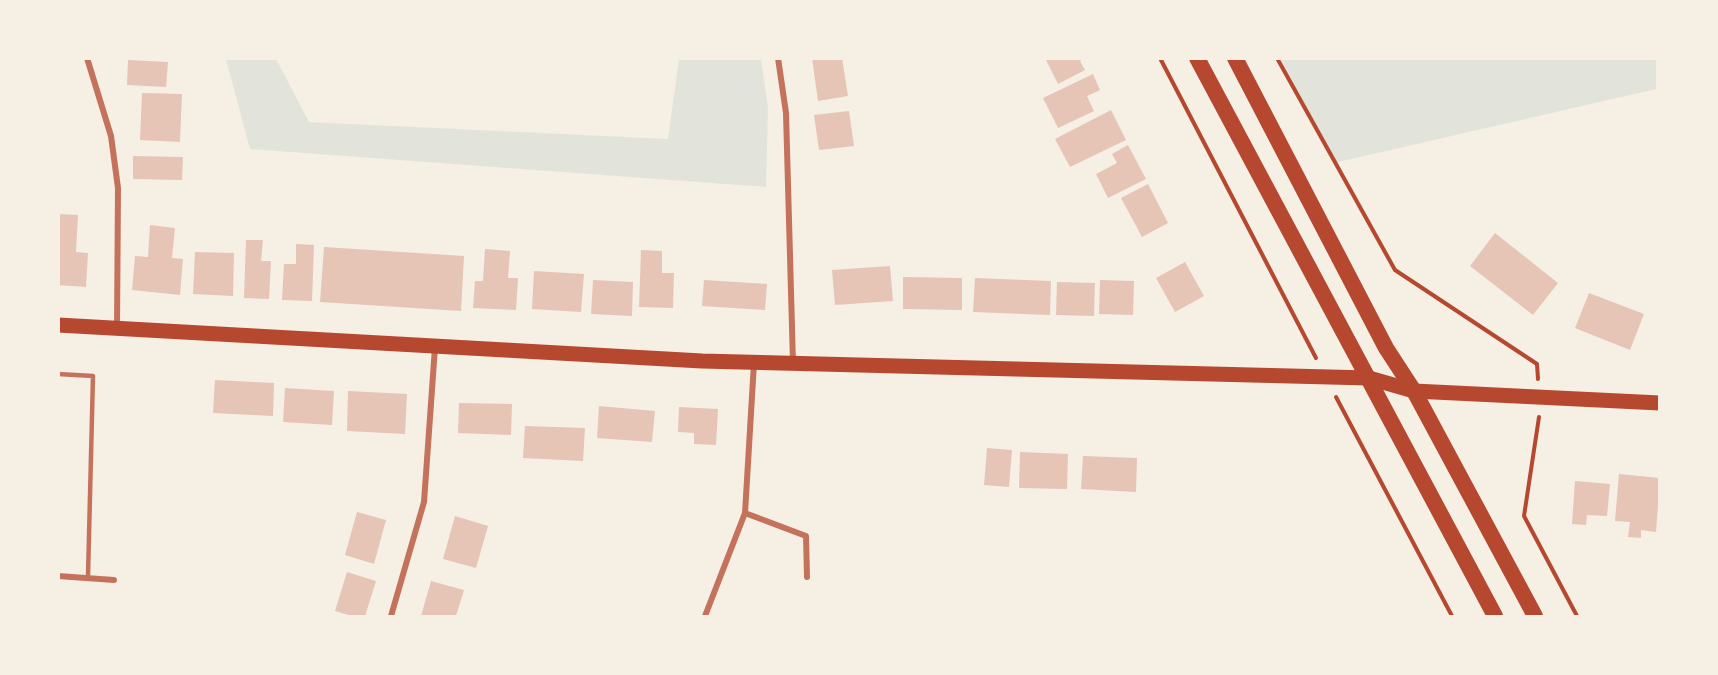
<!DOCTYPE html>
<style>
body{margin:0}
#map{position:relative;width:1718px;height:675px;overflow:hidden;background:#f6efe4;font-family:Mulish,sans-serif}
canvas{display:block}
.frame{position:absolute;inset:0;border:60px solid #f6efe4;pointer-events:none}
</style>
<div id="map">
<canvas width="1718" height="675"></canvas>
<div class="frame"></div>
</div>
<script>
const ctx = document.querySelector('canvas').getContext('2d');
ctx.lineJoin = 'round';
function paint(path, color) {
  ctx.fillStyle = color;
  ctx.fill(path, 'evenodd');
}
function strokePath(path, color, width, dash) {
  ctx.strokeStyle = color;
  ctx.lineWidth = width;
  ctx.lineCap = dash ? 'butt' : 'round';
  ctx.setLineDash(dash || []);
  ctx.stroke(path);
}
paint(new Path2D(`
 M 226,59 L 276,59 L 309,122 L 668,139 L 679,59 L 761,59 L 768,108 L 766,187 L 250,149 Z
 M 1281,59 L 1656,59 L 1656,89 L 1334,163 Z`), '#e2e4dc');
paint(new Path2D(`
 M 812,58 L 842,58 L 848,96 L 818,101 Z
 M 1045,58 L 1084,58 L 1080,61 L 1085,70 L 1058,84 Z
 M 128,60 L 168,62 L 166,87 L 127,85 Z
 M 1093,74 L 1100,90 L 1087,96 L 1094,111 L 1058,128 L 1043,98 Z
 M 142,93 L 182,94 L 180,142 L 140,140 Z
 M 1111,110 L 1126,140 L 1070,167 L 1055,139 Z
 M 849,111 L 854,146 L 819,150 L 814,115 Z
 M 1128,145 L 1146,179 L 1108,198 L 1096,174 L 1117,163 L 1112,154 Z
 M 133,156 L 183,157 L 182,180 L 133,179 Z
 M 1148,184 L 1168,223 L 1142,237 L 1121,198 Z
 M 58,214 L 78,215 L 76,252 L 88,253 L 86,287 L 58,285 Z
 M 150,225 L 175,228 L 172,258 L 183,259 L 180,295 L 132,290 L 135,256 L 148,257 Z
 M 1495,233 L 1558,283 L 1533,315 L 1470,266 Z
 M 246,240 L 263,240 L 261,261 L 271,261 L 269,299 L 244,298 Z
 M 296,244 L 314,245 L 312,301 L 282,300 L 284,264 L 296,264 Z
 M 324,247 L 464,256 L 461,311 L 320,302 Z
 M 485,249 L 510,251 L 508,278 L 518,278 L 516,310 L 473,308 L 475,281 L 483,281 Z
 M 641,250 L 662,251 L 662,273 L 674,273 L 673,308 L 639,307 Z
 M 195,252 L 234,253 L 233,296 L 193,294 Z
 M 1185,262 L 1204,296 L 1175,312 L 1156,278 Z
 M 890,266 L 893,301 L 835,305 L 832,270 Z
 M 534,271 L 584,274 L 581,312 L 532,309 Z
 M 903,277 L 962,278 L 962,310 L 903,309 Z
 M 975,278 L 1051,281 L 1050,315 L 973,312 Z
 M 593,280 L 633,282 L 632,316 L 591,314 Z
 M 704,280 L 767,284 L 765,310 L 702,306 Z
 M 1100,280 L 1134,281 L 1133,315 L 1099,314 Z
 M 1057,282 L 1095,283 L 1094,316 L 1056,315 Z
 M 1589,293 L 1644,314 L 1630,350 L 1575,328 Z
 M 215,380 L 274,383 L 273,416 L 213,413 Z
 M 285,388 L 334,391 L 332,425 L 283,422 Z
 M 348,391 L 407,394 L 405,434 L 347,431 Z
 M 459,403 L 512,404 L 511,435 L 458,433 Z
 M 599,406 L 655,411 L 652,442 L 597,438 Z
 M 679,407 L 718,409 L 716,445 L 694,444 L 694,433 L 678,432 Z
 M 525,426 L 585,428 L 583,461 L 523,458 Z
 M 987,448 L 1012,450 L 1009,487 L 984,485 Z
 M 1020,452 L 1068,454 L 1067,489 L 1019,488 Z
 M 1083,456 L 1137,458 L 1136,492 L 1081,489 Z
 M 1619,474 L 1660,478 L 1656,532 L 1641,530 L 1641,538 L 1628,537 L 1630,522 L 1615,521 Z
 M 1575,481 L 1610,484 L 1607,516 L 1587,515 L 1586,525 L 1572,524 Z
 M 357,512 L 386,520 L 374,564 L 345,555 Z
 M 455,516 L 488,526 L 476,568 L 443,559 Z
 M 347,572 L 376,581 L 365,616 L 352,616 L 335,611 Z
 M 431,581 L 464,590 L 456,616 L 421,616 Z`), '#e6c5b7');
strokePath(new Path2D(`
 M 1160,58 L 1316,358
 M 1277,58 L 1395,270 L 1537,364 L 1538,379
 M 1336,397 L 1452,616
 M 1539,417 L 1524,516 L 1577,616`), '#b5482f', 4);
strokePath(new Path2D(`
 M 58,374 L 93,376 L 88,576`), '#c5725c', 4.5);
strokePath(new Path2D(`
 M 87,58 L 111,136 L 118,188 L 117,328
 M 778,58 L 786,113 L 793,363
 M 745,513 L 806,536 L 807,577
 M 58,576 L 114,580
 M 391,616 L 424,502 L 435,347
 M 705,616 L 745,513 L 754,363`), '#c5725c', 6);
strokePath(new Path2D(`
 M 58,325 L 702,361 L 1369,378 L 1414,391 L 1660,403`), '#b5482f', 15);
strokePath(new Path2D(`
 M 1197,58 L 1495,616
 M 1235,58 L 1386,348 L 1414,391 L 1535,616`), '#b5482f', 16);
</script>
